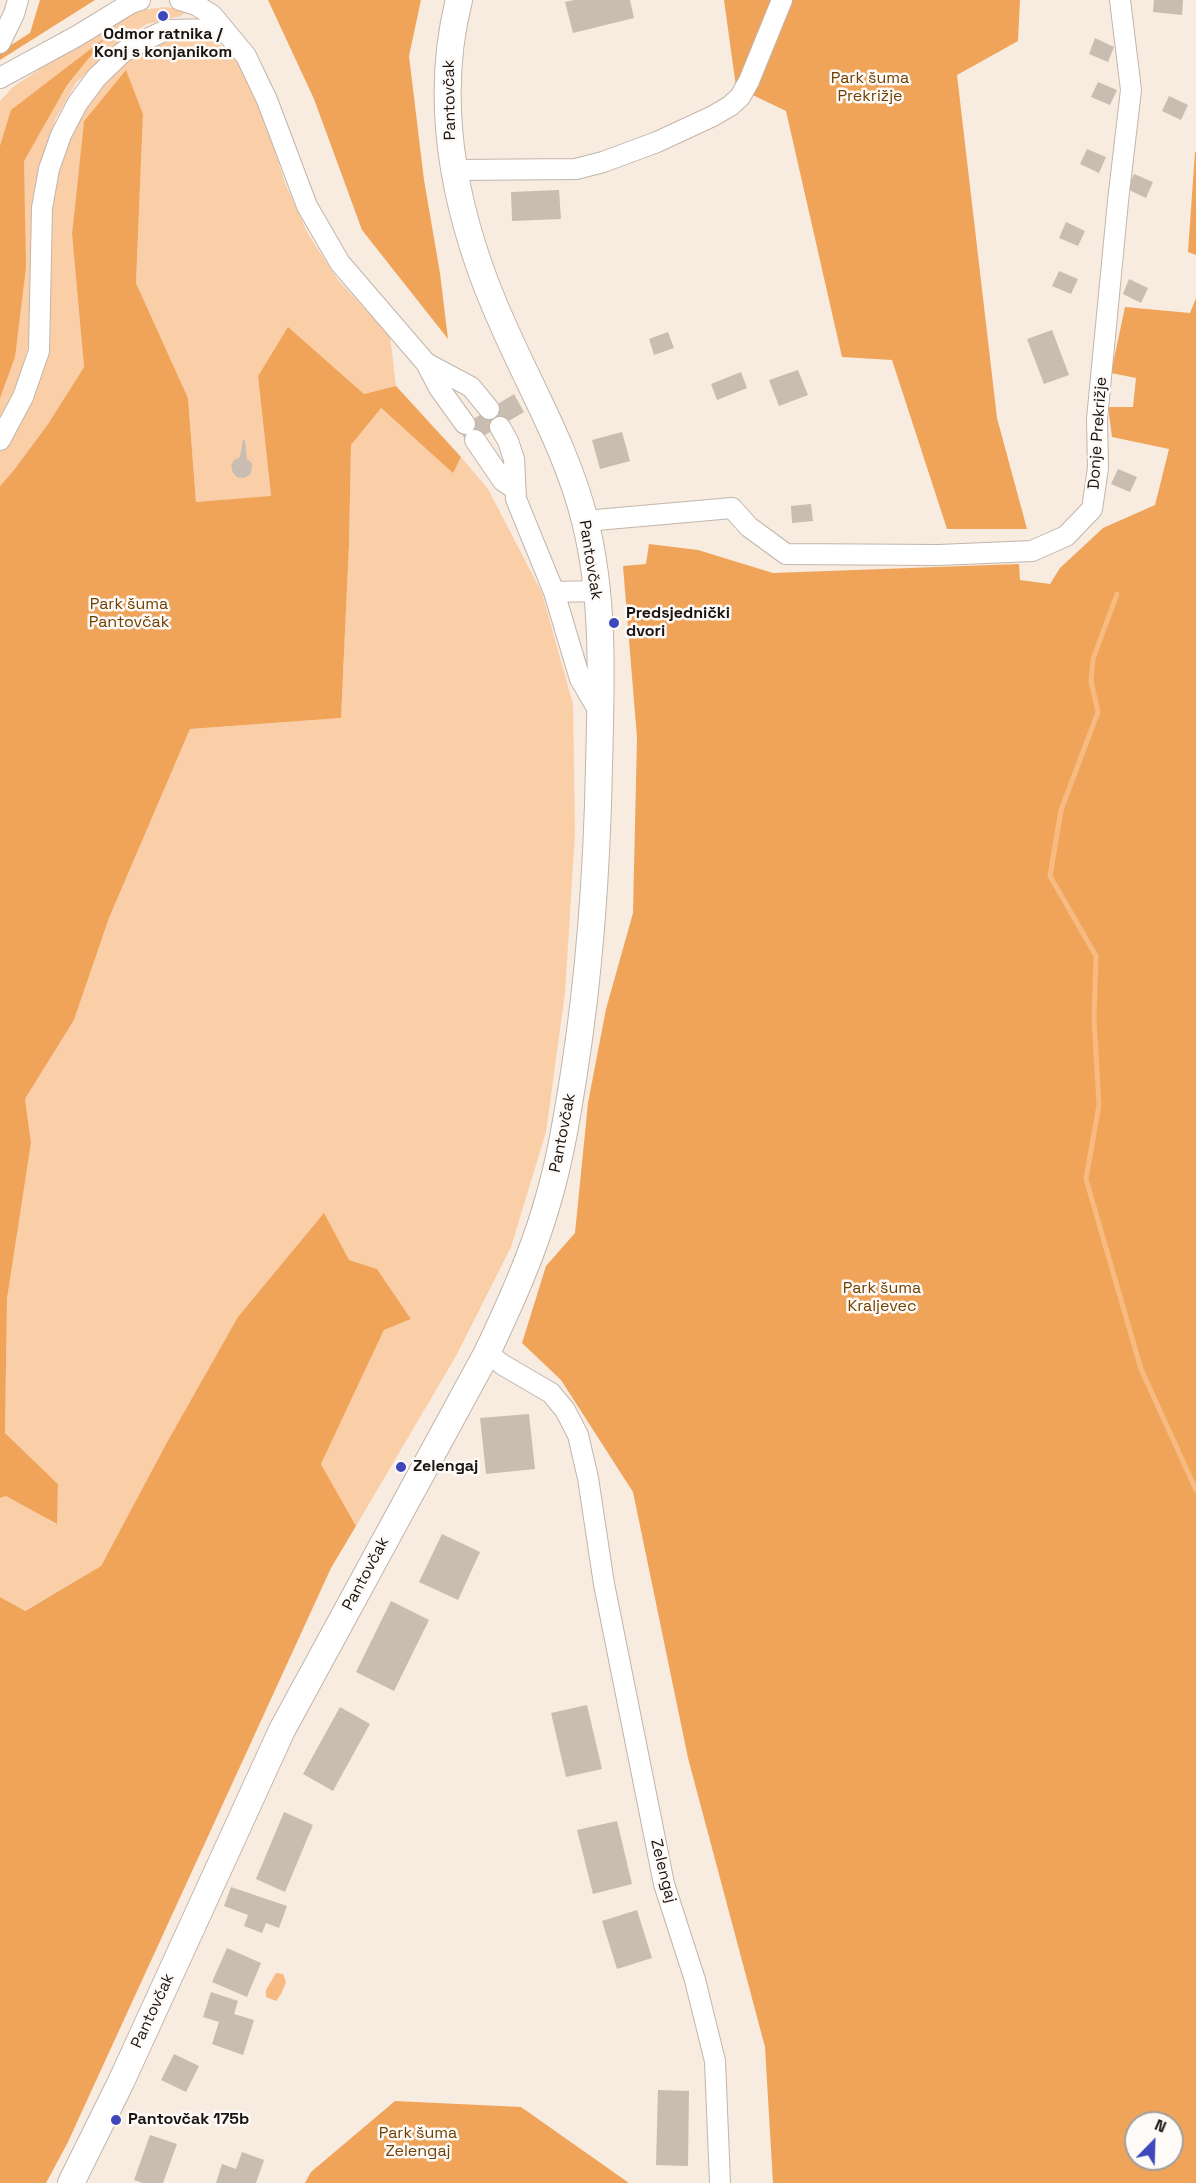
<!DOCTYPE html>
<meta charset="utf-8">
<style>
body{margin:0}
#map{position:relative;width:1196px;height:2183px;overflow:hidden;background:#f8ebe0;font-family:"Space Grotesk",sans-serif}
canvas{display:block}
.north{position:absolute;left:1124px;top:2111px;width:60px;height:60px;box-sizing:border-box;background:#fdfaf8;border:2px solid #a29e9b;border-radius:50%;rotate:23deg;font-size:16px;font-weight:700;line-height:24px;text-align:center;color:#191410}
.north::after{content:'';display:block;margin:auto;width:21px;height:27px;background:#3e47bb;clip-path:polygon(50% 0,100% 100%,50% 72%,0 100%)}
</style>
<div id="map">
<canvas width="1196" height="2183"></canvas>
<div class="north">N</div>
</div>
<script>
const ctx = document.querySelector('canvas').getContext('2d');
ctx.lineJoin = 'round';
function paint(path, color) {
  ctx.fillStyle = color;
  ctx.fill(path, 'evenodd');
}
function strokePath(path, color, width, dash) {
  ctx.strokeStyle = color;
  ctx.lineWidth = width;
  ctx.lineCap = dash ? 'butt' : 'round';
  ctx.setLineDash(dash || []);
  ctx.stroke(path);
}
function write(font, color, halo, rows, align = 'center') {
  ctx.font = font + ' "Space Grotesk",sans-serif';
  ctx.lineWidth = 5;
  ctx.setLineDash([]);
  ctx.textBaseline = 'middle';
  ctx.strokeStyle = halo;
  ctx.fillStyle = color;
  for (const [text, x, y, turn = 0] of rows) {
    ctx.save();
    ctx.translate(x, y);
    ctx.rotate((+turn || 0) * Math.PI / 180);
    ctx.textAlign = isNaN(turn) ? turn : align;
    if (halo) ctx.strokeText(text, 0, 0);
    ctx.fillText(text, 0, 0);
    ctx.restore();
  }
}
paint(new Path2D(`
 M 165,7 L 182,9 L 186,12 L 181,16 L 147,24 L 121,40 L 76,83 L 56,118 L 40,163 L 32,206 L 29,343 L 20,379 L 0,418 L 0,101 L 13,87 L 113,21 L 136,11 Z
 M 176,35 L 199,35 L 216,41 L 240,63 L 266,123 L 285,183 L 308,234 L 338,280 L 390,336 L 396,386 L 364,394 L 288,328 L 258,376 L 271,497 L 196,502 L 188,398 L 136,283 L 143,114 L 126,71 L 84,121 L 72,234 L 84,367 L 48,424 L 14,470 L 0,486 L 0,450 L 32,394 L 46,229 L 58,171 L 76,121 L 100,85 L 129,59 Z
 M 380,408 L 453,472 L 461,457 L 488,489 L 542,593 L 573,704 L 575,834 L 565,993 L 546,1132 L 511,1247 L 456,1356 L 356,1526 L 321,1464 L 384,1330 L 411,1319 L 377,1269 L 349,1260 L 165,1446 L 101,1566 L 24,1611 L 0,1597 L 0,1498 L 6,1495 L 56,1524 L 58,1484 L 5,1433 L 7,1299 L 31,1143 L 25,1099 L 74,1020 L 109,918 L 190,729 L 341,718 L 349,545 L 351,445 Z`), '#facea7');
paint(new Path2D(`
 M 40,0 L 95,0 L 0,60 L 0,52 L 30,33 Z
 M 268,0 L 421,0 L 409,56 L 424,180 L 440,273 L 448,339 L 362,230 L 314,99 Z
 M 724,0 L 1020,0 L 1018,41 L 957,75 L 997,418 L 1027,529 L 947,529 L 892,360 L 842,357 L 786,111 L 736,87 Z
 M 105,38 L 67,85 L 24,161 L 26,267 L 15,357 L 0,398 L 0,146 L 11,110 Z
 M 126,70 L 143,114 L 136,283 L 188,398 L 196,502 L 271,496 L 258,376 L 288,327 L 364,394 L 396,386 L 461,457 L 453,473 L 381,408 L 351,445 L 349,545 L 341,718 L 190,729 L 109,918 L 74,1020 L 25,1099 L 31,1143 L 7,1299 L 5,1433 L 58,1484 L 57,1524 L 6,1496 L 0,1498 L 0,486 L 14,470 L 48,424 L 84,367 L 72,234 L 84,121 Z
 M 1195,152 L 1196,152 L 1196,255 L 1188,252 Z
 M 1196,298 L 1196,2183 L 773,2183 L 765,2047 L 688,1758 L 633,1492 L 561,1380 L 522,1343 L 546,1266 L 575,1233 L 588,1103 L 606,1009 L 633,913 L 637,738 L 623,566 L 646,564 L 649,544 L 698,550 L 773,573 L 1019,564 L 1020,580 L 1050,584 L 1060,568 L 1103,528 L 1155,505 L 1169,449 L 1112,437 L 1108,407 L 1133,407 L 1136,378 L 1111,373 L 1125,307 L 1190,313 ZM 1136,2123 L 1172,2123 L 1172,2159 L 1136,2159 Z
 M 324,1213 L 349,1260 L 377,1269 L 411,1319 L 384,1330 L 321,1464 L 356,1526 L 331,1568 L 67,2144 L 46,2183 L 0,2183 L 0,1597 L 25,1611 L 101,1566 L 165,1446 L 238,1317 Z
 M 395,2101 L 521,2107 L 629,2183 L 305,2183 L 311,2172 Z`), '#efa45a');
paint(new Path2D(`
 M 276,1973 L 283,1974 L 286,1982 L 281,1994 L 276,2001 L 266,1997 L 266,1990 Z`), '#f7ba81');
strokePath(new Path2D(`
 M 1117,594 L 1093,659 L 1091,681 L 1098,712 L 1061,810 L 1050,876 L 1096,956 L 1094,1018 L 1099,1105 L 1086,1179 L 1141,1369 L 1196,1490`), '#f7ba81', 5);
paint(new Path2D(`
 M 574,0 L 630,0 L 634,18 L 573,33 L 565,2 Z
 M 1154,0 L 1183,0 L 1182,15 L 1153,12 Z
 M 1095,38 L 1114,47 L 1108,62 L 1089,54 Z
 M 1098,82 L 1117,90 L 1110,105 L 1091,97 Z
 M 1169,96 L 1188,105 L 1181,120 L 1162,111 Z
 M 1087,149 L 1106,157 L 1099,173 L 1080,164 Z
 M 1134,174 L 1153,182 L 1146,198 L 1127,189 Z
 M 559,190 L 561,219 L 512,221 L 511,192 Z
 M 1066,222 L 1085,231 L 1078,246 L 1059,238 Z
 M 1059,271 L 1078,279 L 1071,294 L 1052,286 Z
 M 1129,279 L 1148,288 L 1141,303 L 1123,294 Z
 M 1052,330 L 1069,375 L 1044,384 L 1027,339 Z
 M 668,332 L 674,348 L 654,355 L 649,339 Z
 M 798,370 L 808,395 L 779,406 L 769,380 Z
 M 741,372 L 747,388 L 717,400 L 711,384 Z
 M 514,394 L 524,412 L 468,445 L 459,428 Z
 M 622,432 L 630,461 L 600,469 L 592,440 Z
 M 243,440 L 245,440 L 247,459 L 252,463 L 252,468 L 250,475 L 244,478 L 237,477 L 233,473 L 231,466 L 234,460 L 240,457 Z
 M 1118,469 L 1137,477 L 1130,492 L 1111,484 Z
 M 811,504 L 813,521 L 792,523 L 791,506 Z
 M 529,1414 L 535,1469 L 486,1474 L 480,1418 Z
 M 442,1534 L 480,1552 L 458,1600 L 419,1582 Z
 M 391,1601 L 429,1620 L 394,1691 L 356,1672 Z
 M 587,1705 L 602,1769 L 566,1777 L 551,1713 Z
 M 340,1707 L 370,1724 L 333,1791 L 303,1774 Z
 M 284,1812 L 313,1825 L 285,1892 L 256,1879 Z
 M 617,1821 L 632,1884 L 593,1894 L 577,1830 Z
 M 231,1887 L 287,1906 L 279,1928 L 266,1923 L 262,1933 L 244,1926 L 248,1915 L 224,1906 Z
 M 637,1910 L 652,1958 L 617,1969 L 602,1921 Z
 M 227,1948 L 261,1963 L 247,1997 L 212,1982 Z
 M 211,1992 L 238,2001 L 234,2014 L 254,2020 L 243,2055 L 212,2044 L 219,2022 L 203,2017 Z
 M 174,2054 L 199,2066 L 186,2092 L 161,2080 Z
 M 658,2090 L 689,2091 L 688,2166 L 656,2165 Z
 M 150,2135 L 177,2144 L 163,2183 L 143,2183 L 134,2180 Z
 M 242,2152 L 264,2160 L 256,2183 L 216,2183 L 222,2164 L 236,2169 Z`), '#c9bdb2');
const minor = new Path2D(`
 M 180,0 L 196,5 L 212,15 L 246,56 L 267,100 L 307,206 L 340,263 L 426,363 L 471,387 L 489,409
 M 0,43 L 14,14 L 18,0
 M 0,78 L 77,36 L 131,3 L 140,0
 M 455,170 L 576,169 L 603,162 L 657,142 L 713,116 L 730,106 L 740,97 L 749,81 L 782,0
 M 426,363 L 439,388 L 465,424
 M 500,427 L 508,441 L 514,459 L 516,499 L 554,592 L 596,591
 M 0,440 L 23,397 L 39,351 L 42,208 L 49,169 L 61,135 L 77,104 L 96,78 L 123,52 L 145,40 L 166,30 L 223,29
 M 475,440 L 503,481 L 515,489
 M 585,521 L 732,508 L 749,527 L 786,554 L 939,555 L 1032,551 L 1066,536 L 1092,509 L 1098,468 L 1097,419 L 1118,201 L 1131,90 L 1120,0
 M 554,592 L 580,679 L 600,713
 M 487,1353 L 503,1365 L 551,1393 L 565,1410 L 578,1435 L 588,1478 L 604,1584 L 664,1884 L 695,1980 L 715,2061 L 720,2183`);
const major = new Path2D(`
 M 71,2183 L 121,2082 L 282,1730 L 487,1353 C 510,1304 532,1256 547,1204 C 560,1161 567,1117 574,1073 C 590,971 597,869 599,766 C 601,685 605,600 585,521 C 568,452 532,391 504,327 C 458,226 431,110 459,0`);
strokePath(minor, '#c2b5ab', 22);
strokePath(major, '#c2b5ab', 28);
strokePath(minor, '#fff', 20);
strokePath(major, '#fff', 26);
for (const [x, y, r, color] of [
 [163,16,6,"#3e47bb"],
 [614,623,6,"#3e47bb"],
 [401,1467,6,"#3e47bb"],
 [116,2120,6,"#3e47bb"]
]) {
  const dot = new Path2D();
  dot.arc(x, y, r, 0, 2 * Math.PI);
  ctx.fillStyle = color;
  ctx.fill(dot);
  strokePath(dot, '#fdfaf8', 2);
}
write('bold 16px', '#191410', '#fdfaf8', [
 ["Odmor ratnika /",163,35,"center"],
 ["Konj s konjanikom",163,53,"center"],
 ["Predsjednički",626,614],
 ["dvori",626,632],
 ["Zelengaj",413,1467],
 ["Pantovčak 175b",128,2120]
], 'left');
write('16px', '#704002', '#fdfaf8', [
 ["Park šuma",870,79],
 ["Prekrižje",870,97],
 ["Park šuma",129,605],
 ["Pantovčak",129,623],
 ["Park šuma",882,1289],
 ["Kraljevec",882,1307],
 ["Park šuma",418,2134],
 ["Zelengaj",418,2152]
]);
write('16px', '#191410', '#fdfaf8', [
 ["Pantovčak",450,100,-91],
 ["Donje Prekrižje",1098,433,-86],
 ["Pantovčak",590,560,81],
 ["Pantovčak",563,1133,-79],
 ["Pantovčak",366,1574,-62],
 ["Zelengaj",663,1871,76],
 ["Pantovčak",153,2011,-65]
]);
</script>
